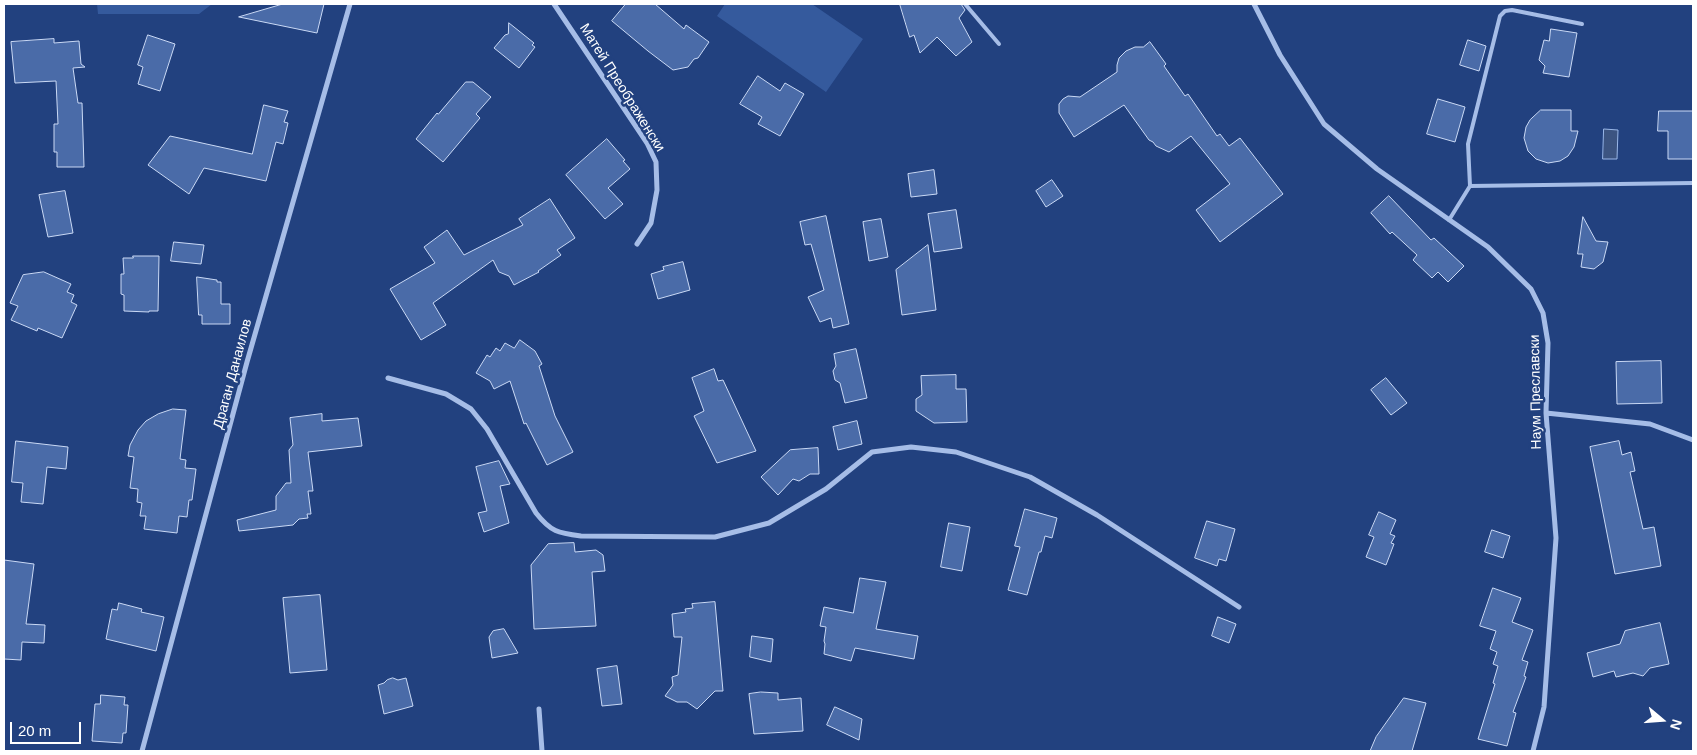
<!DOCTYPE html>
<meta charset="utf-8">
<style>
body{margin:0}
#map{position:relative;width:1697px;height:755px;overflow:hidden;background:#22417f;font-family:Arial,sans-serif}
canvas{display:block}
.frame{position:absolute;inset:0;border:5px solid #fff;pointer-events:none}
.north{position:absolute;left:1637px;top:695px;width:50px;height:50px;-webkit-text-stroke:4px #22417f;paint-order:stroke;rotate:108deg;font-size:14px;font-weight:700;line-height:20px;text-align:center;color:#fff}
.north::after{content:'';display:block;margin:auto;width:18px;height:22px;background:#fff;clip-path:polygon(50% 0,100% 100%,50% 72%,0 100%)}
.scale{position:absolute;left:10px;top:722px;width:71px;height:22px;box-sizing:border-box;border:2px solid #fff;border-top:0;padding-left:6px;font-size:15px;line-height:18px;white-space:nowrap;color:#fff;-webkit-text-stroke:4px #22417f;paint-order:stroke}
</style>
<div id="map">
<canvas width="1697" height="755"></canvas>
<div class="frame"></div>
<div class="north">N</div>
<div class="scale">20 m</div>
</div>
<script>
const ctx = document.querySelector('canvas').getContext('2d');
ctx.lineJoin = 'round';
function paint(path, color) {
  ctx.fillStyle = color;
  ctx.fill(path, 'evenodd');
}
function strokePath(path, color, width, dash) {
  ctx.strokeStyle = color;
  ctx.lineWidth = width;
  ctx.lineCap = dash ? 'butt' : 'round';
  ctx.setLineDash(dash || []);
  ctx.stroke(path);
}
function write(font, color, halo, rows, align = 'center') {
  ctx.font = font + ' Arial,sans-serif';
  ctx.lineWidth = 5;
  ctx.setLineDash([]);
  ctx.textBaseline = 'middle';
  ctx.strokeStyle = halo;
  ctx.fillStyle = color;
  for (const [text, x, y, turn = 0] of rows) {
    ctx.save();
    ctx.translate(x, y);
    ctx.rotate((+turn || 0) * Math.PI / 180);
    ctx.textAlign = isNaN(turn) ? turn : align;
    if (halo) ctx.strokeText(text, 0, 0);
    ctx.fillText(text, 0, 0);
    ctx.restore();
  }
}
paint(new Path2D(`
 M 97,4 L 212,4 L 199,14 L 98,14 Z
 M 725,4 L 812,4 L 863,39 L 826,92 L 717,16 Z`), '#355a9d');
const water = new Path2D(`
 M 1604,129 L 1618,130 L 1617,159 L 1603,159 Z`);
paint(water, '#3c5481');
strokePath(water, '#9ab7e8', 1);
const building = new Path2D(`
 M 283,4 L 324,4 L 317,33 L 239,17 Z
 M 626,4 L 655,4 L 684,29 L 686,25 L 709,42 L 698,58 L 694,59 L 688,67 L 673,70 L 648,51 L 612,21 Z
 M 900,4 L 961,4 L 965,10 L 959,18 L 972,42 L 956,56 L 937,37 L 920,53 L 914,35 L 910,37 Z
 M 509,23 L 534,43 L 532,45 L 535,47 L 519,68 L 494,48 L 505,35 L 508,34 Z
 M 1551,29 L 1577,33 L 1569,77 L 1543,73 L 1545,66 L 1539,60 L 1544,40 L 1549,41 Z
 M 148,35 L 175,44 L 160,91 L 138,84 L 143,67 L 138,65 Z
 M 54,39 L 54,43 L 79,41 L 81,64 L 85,67 L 73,68 L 78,103 L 82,103 L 84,167 L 57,167 L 57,152 L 54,152 L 54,124 L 58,124 L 56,81 L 15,83 L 11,42 Z
 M 1468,40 L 1486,46 L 1479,71 L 1460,65 Z
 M 1150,42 L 1166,64 L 1164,66 L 1185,96 L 1188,94 L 1217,136 L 1220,134 L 1229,146 L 1240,138 L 1283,194 L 1220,242 L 1196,210 L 1230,184 L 1191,136 L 1169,152 L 1156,146 L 1153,142 L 1149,140 L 1124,105 L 1074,137 L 1059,113 L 1059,104 L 1063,99 L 1068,96 L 1080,97 L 1117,72 L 1117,65 L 1119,58 L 1126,51 L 1135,47 L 1143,47 Z
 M 758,76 L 780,91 L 785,83 L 804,94 L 780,136 L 758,124 L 762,117 L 740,104 Z
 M 466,82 L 473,82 L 491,97 L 476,114 L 480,118 L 443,162 L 416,139 L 437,113 L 438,114 Z
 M 1438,99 L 1465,107 L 1455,142 L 1427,134 Z
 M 264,105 L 288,111 L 284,122 L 288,123 L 283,144 L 276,142 L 266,181 L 204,168 L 189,194 L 148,165 L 170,136 L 252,154 Z
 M 1541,110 L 1571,110 L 1571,131 L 1578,131 L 1574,147 L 1568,156 L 1560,161 L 1548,163 L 1536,159 L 1528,151 L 1524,138 L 1526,127 L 1530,120 Z
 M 1659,111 L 1693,111 L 1693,159 L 1668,159 L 1668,131 L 1658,131 Z
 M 607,139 L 625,160 L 623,161 L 630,169 L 608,188 L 623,204 L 605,219 L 566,175 Z
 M 934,170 L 937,194 L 911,197 L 908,174 Z
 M 1052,180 L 1063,196 L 1046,207 L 1036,191 Z
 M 65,191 L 73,233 L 48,237 L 39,195 Z
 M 1389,196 L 1431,240 L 1434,238 L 1464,266 L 1448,282 L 1438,272 L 1432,278 L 1413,260 L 1417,255 L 1392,232 L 1390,234 L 1371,213 Z
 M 550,199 L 575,238 L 557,250 L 561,255 L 538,271 L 539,272 L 514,285 L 509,276 L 499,272 L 493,260 L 433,303 L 446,325 L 421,340 L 390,289 L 435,263 L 424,247 L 447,230 L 464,255 L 523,225 L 519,219 Z
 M 956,210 L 962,248 L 934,252 L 928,214 Z
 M 826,216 L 849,324 L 833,328 L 831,318 L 820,322 L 808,297 L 824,290 L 811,244 L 805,245 L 800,222 Z
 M 1583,217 L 1596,241 L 1608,242 L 1603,262 L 1594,269 L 1581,267 L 1583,254 L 1578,254 Z
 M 881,219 L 888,257 L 869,261 L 863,222 Z
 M 174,242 L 204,245 L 201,264 L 171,261 Z
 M 928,245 L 936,310 L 902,315 L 896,270 Z
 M 133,256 L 159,256 L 158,311 L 149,311 L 149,312 L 124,311 L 124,295 L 121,294 L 121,274 L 124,274 L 123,258 L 133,258 Z
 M 683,262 L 690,290 L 658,299 L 651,274 L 664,270 L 663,267 Z
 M 44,272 L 71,284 L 67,292 L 74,295 L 71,302 L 77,305 L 62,338 L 38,328 L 37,331 L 11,320 L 18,306 L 10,303 L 23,275 Z
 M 197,277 L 217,280 L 217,282 L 221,282 L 221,304 L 230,304 L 230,324 L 202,324 L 202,315 L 199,315 Z
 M 520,340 L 535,351 L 542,364 L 539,366 L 555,416 L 573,452 L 547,465 L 526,423 L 524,424 L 510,381 L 494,389 L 490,381 L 476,373 L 487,355 L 490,357 L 496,348 L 500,351 L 505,343 L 514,348 Z
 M 856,349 L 867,398 L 845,403 L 840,383 L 835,380 L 833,371 L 836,366 L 834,354 Z
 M 1661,361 L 1662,403 L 1617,404 L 1616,362 Z
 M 714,369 L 718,381 L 723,380 L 756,451 L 717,463 L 694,416 L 704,411 L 692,378 Z
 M 956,375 L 956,389 L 966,389 L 967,422 L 934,423 L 916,411 L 916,399 L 922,395 L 921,376 Z
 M 1386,378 L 1407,403 L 1391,415 L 1371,390 Z
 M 173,409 L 186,410 L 180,459 L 186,460 L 185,468 L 196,469 L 192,500 L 189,500 L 187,517 L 179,516 L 177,533 L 144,529 L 146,516 L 140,516 L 142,503 L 137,502 L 138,489 L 130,488 L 134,457 L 128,456 L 130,445 L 138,430 L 146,421 L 158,414 Z
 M 322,414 L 322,421 L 358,418 L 362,446 L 308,452 L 313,491 L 308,491 L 311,514 L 307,514 L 308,518 L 299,519 L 293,525 L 239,531 L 237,520 L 276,510 L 276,496 L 286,483 L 291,483 L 289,450 L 293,445 L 290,418 Z
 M 857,421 L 862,444 L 838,450 L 833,427 Z
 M 16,441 L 68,447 L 66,469 L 47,467 L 43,504 L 21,502 L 23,483 L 12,482 Z
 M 1619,441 L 1622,455 L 1631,452 L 1635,471 L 1630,472 L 1643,529 L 1654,527 L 1661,566 L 1615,574 L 1590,447 Z
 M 818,448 L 819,474 L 810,474 L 799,481 L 793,479 L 778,495 L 761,477 L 790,450 Z
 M 499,461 L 510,484 L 500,486 L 509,523 L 484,532 L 478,513 L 487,511 L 476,467 Z
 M 1025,509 L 1057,518 L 1052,538 L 1045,536 L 1041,552 L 1039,552 L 1027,595 L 1008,590 L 1020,547 L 1015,546 Z
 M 1379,512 L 1396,520 L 1390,534 L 1395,536 L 1391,543 L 1394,544 L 1386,565 L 1366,557 L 1374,537 L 1369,535 Z
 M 1207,521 L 1235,529 L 1226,561 L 1219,559 L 1217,566 L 1195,558 Z
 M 949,523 L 970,527 L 962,571 L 941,567 Z
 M 1492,530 L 1510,536 L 1503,558 L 1485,552 Z
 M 574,543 L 575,552 L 596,550 L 603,555 L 605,571 L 592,572 L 596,626 L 534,629 L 531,565 L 548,544 Z
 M 4,560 L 34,564 L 26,624 L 45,625 L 44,643 L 22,642 L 21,660 L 4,659 Z
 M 860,578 L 886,582 L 876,629 L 918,636 L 914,659 L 855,648 L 851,661 L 824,654 L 825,644 L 824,641 L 826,627 L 820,626 L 824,607 L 853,613 Z
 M 1493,588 L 1521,598 L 1512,622 L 1533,630 L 1522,660 L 1528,662 L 1524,676 L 1526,677 L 1513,712 L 1516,713 L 1507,746 L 1478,739 L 1495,684 L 1493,683 L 1498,666 L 1493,664 L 1497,652 L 1490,649 L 1496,631 L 1480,626 Z
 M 320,595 L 327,670 L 290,673 L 283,598 Z
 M 715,602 L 723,691 L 715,691 L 697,709 L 687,702 L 677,702 L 665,696 L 673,685 L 672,677 L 678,675 L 682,637 L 674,637 L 672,614 L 686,612 L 685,609 L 693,608 L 692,604 Z
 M 119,603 L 142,609 L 141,612 L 164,617 L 156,651 L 106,639 L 112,609 L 117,610 Z
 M 1218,617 L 1236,624 L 1229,643 L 1212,636 Z
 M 1660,623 L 1669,664 L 1650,668 L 1643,676 L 1633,673 L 1616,677 L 1614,671 L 1593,677 L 1587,653 L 1620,644 L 1625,631 Z
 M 504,629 L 518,653 L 492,658 L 489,637 L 493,631 Z
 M 752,636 L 773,639 L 771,662 L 750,657 Z
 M 617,666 L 622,704 L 602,706 L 597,669 Z
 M 393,678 L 398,680 L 406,678 L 413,706 L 384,714 L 378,685 L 384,683 L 387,680 Z
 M 761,692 L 778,693 L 778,700 L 801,698 L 803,731 L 754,734 L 749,694 Z
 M 101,695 L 125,697 L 124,705 L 128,705 L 126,733 L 123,733 L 122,743 L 92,741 L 95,704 L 100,704 Z
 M 1404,698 L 1426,703 L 1412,751 L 1370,751 L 1376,737 Z
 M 835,707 L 862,719 L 859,740 L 827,725 Z`);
paint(building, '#4a6ba8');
strokePath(building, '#cad9f5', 1);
strokePath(new Path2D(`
 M 965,4 L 999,44
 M 1470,186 L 1468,144 L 1500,16 L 1505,11 L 1512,10 L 1582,24
 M 1449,220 L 1470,186 L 1693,183`), '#a6bde7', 4);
strokePath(new Path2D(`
 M 554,4 L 647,143 L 656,162 L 657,190 L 651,223 L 637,244
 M 1254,4 L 1280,55 L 1324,124 L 1377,169 L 1488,247 L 1531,289 L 1543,313 L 1548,343 L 1546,413 L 1556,538 L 1544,707 L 1533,751
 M 388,378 L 446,394 L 471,409 L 487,429 L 536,513 C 551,532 558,533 581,536 L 715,537 L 769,523 L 826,489 L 872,452 L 911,447 L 956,452 L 1030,477 L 1097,515 L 1239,607
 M 1546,413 L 1650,424 L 1693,440
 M 539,709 L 542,751
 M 142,751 L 247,362 L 350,4`), '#a6bde7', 5);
write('14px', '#fff', '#22417f', [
 ["Матей Преображенски",622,88,58],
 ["Драган Данаилов",233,374,-75],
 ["Наум Преславски",1536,392,-91]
]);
</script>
